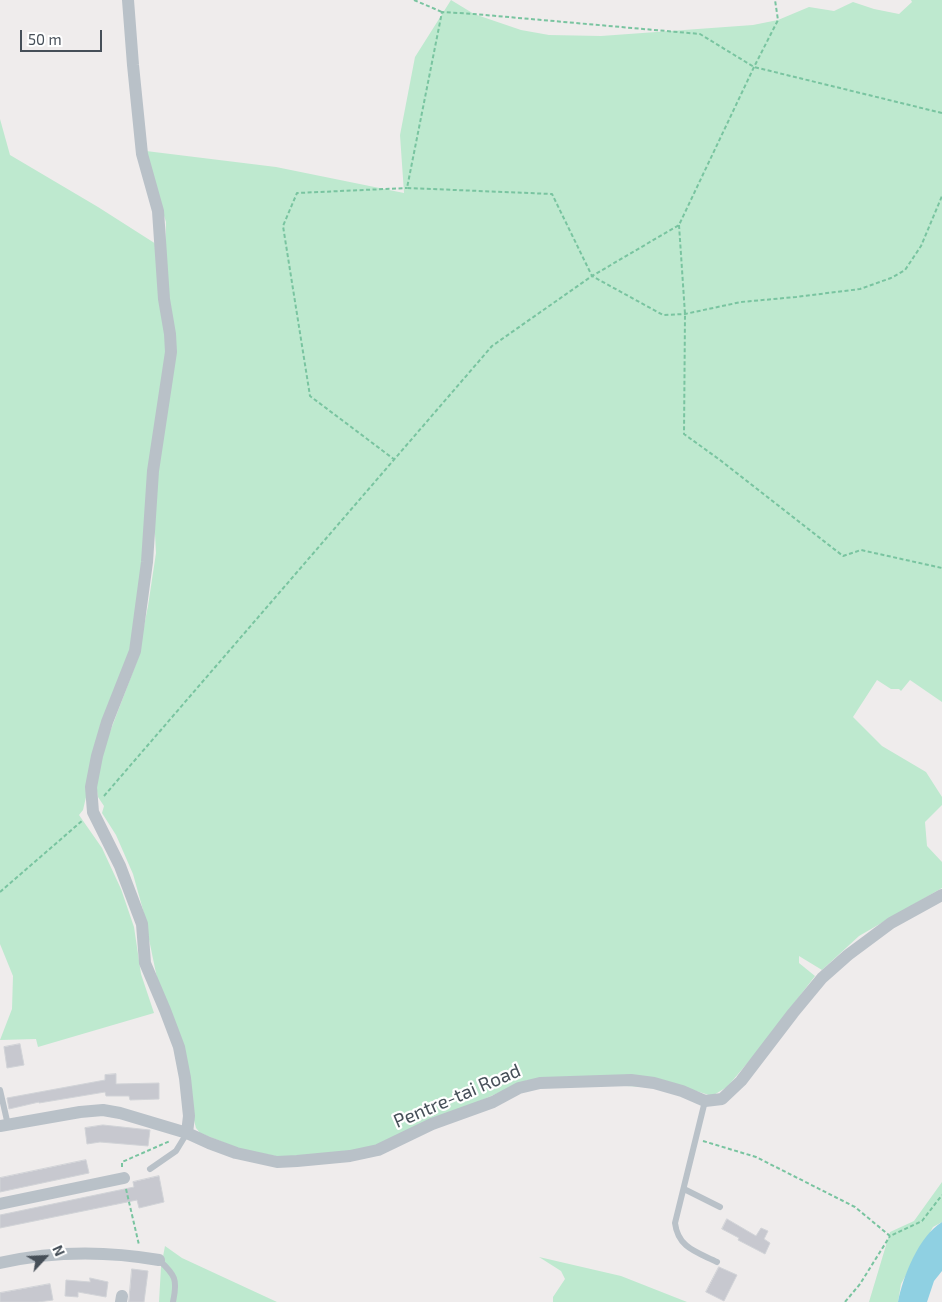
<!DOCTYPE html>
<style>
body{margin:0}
#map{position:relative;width:942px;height:1302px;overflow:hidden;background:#efecec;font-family:"Exo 2",sans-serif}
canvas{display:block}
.north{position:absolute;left:20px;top:1232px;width:50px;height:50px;-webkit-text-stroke:4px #fff;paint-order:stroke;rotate:65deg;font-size:14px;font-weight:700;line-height:20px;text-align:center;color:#464f58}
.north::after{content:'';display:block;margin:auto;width:18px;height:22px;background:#464f58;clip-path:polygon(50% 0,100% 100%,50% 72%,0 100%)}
.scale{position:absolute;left:20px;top:30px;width:82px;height:22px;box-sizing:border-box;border:2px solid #464f58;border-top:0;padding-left:6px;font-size:15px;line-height:18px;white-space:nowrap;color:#464f58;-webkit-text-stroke:4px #fff;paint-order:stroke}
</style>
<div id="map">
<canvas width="942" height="1302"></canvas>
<div class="north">N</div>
<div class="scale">50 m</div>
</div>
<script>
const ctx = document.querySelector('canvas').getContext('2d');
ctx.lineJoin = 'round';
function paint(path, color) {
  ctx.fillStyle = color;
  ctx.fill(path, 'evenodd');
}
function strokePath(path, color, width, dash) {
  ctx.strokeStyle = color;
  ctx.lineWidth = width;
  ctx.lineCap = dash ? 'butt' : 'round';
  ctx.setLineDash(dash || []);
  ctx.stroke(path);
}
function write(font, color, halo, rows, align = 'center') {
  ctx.font = font + ' "Exo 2",sans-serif';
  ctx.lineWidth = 4.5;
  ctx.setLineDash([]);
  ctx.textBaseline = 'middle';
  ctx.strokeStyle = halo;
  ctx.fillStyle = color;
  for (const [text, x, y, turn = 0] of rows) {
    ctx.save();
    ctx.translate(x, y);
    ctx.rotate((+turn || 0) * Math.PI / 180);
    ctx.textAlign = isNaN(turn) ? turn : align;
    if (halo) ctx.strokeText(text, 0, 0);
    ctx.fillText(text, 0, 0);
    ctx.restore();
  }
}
paint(new Path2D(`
 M 451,0 L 474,14 L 521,30 L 549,35 L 601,36 L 753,25 L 778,20 L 809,7 L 834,11 L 853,2 L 874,9 L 899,14 L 912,2 L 911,0 L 942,0 L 942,702 L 910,680 L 901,691 L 899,689 L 891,689 L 877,680 L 853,717 L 882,746 L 926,772 L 942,797 L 942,805 L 925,822 L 927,846 L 942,862 L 942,888 L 859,936 L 822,970 L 799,956 L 799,963 L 815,976 L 756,1053 L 727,1087 L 712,1096 L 693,1090 L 528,1080 L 376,1146 L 320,1156 L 275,1156 L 240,1149 L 200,1133 L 196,1128 L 158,983 L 143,910 L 133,874 L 116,835 L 102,813 L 104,806 L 98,797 L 96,785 L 100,758 L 137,661 L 148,606 L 156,553 L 154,515 L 160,455 L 175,359 L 165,253 L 166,222 L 154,185 L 146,151 L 276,167 L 404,193 L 400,135 L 415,57 Z
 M 0,119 L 10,155 L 98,207 L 156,244 L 167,345 L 134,641 L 101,733 L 83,810 L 79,815 L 102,848 L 121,889 L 134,927 L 141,974 L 154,1013 L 38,1047 L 36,1039 L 0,1040 L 12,1009 L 13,976 L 0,944 Z
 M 942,1182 L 942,1222 L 933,1227 L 901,1284 L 898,1302 L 869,1302 L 890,1232 L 914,1221 Z
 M 165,1246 L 182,1258 L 277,1302 L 159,1302 L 161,1267 Z
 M 539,1257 L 621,1276 L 687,1302 L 553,1302 L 553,1297 L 565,1279 L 561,1271 Z`), '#bee9cf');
paint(new Path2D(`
 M 942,1222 L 942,1271 L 934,1281 L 927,1302 L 898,1302 C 903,1276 919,1236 942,1222 Z`), '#8fd0e2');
const building = new Path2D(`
 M 20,1044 L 24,1065 L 7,1068 L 4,1047 Z
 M 116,1074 L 116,1084 L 159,1083 L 159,1099 L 130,1100 L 129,1096 L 106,1096 L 105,1092 L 39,1103 L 39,1102 L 9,1109 L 7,1098 L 105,1080 L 105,1075 Z
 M 103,1125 L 150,1130 L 148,1146 L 100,1142 L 87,1144 L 85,1128 Z
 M 86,1160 L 89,1173 L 0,1192 L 0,1178 Z
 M 159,1176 L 164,1202 L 139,1208 L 137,1200 L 0,1228 L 0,1215 L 134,1187 L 133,1182 Z
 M 727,1219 L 756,1236 L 761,1228 L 768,1231 L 764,1239 L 770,1243 L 765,1254 L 738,1240 L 739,1238 L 722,1229 Z
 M 719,1267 L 737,1275 L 724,1301 L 706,1292 Z
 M 132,1269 L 148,1271 L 144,1302 L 129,1302 Z
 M 90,1278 L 108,1282 L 106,1297 L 78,1292 L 78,1297 L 65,1296 L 66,1280 L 90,1282 Z
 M 50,1284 L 53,1300 L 38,1302 L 0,1302 L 0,1293 Z`);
paint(building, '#c7c8cf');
strokePath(building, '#d1d3d7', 1);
strokePath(new Path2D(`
 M 414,0 L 442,12
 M 942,113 L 754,67 L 700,34 L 474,14 L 442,12 L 407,188 L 552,194 L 592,276 L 663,315 L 685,314 L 741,302 L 796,297 L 860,289 L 891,278 L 905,270 L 921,246 L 942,196
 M 679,225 L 685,314 L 684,434 L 720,460 L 843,556 L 861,550 L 942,568
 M 395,460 L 310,396 L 283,226 L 297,193 L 407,188
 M 104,796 L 492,346 L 592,276 L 679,225 L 754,67 L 778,20 L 775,0
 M 0,892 L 83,820
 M 703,1141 L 756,1157 L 855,1207 L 890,1236 L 922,1221 L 942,1195
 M 122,1167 L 122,1162 L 170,1141
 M 126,1189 L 139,1245
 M 845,1302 L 860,1284 L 890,1236`), '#79c4a0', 2, [4, 2.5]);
strokePath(new Path2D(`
 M 0,1090 L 8,1125
 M 705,1101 L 675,1223 C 678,1248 697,1252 717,1262
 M 150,1169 L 176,1151 L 187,1133
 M 684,1189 L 720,1207
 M 159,1260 C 175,1275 178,1279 173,1302`), '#b9c1c8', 6);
strokePath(new Path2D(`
 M 128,0 L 133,65 L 142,154 L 158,211 L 164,299 L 170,334 L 171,352 L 153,471 L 147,562 L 135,651 L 107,722 L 97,756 L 91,787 L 93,812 L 120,866 L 142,924 L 145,963 L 165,1010 L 179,1047 L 185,1078 L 189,1116 L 187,1133
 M 0,1126 L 80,1112 L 103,1110 L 120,1113 L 187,1133 L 209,1143 L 236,1153 L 277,1162 L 297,1161 L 350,1156 L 378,1150 L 432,1124 L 493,1102 L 519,1088 L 540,1083 L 631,1080 L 654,1083 L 682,1091 L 705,1101 L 722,1099 L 741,1081 L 793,1013 L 822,978 L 848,955 L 891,923 L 942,895
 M 0,1204 L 124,1178
 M 0,1263 C 52,1251 107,1251 159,1260
 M 121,1302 L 122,1296`), '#b9c1c8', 12);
write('19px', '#464f58', '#fff', [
 ["Pentre-tai Road",457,1096,-23]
]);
</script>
